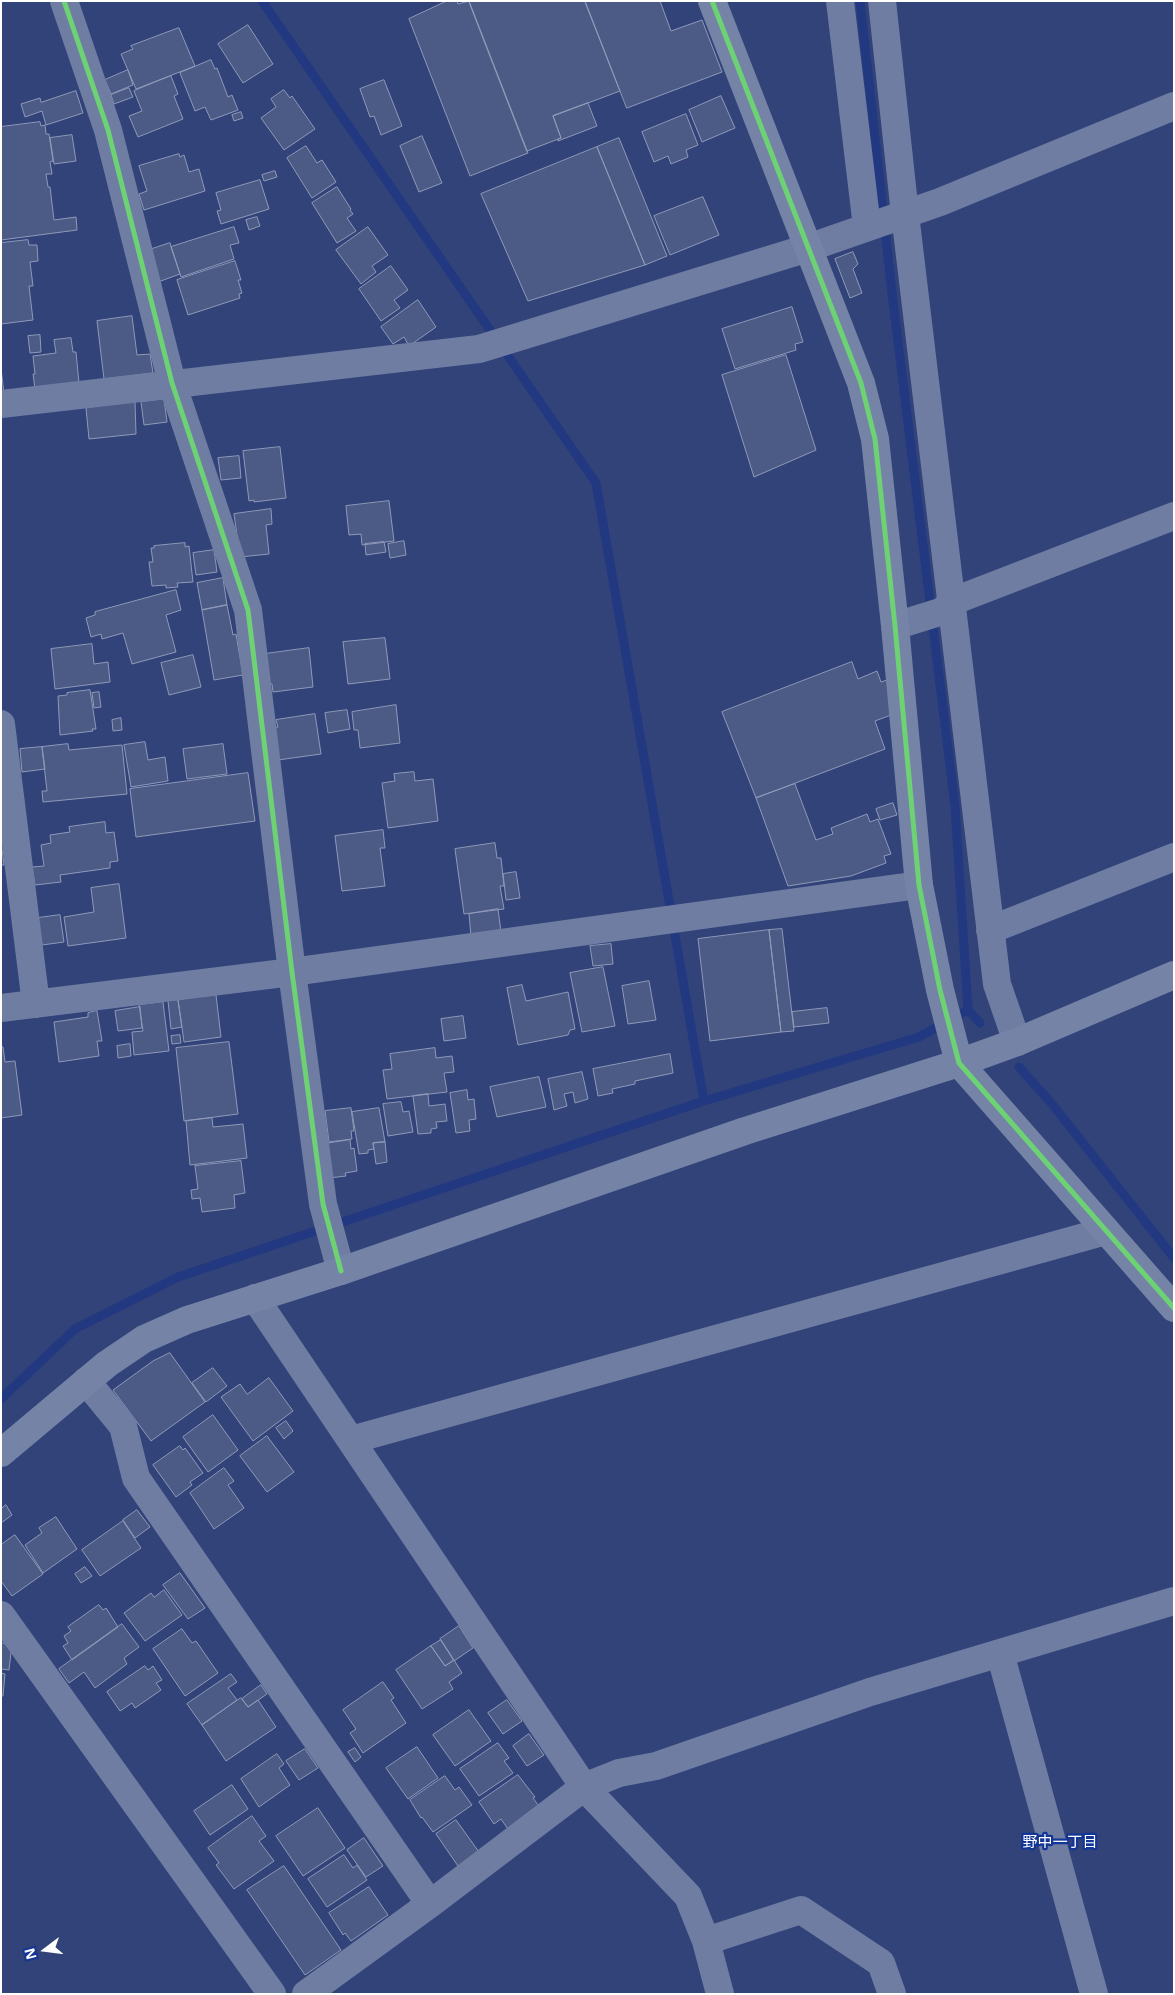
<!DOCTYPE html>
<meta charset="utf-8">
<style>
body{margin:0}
#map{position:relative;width:1175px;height:1995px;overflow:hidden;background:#314378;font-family:"Noto Sans",sans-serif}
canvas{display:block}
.frame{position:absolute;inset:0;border:2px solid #fff;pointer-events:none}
.north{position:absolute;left:20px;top:1925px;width:50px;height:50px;-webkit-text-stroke:4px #133596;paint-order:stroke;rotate:255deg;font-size:14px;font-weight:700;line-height:20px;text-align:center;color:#fff}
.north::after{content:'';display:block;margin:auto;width:18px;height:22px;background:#fff;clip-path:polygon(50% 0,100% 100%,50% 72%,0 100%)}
</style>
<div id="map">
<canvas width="1175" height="1995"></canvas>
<div class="frame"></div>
<div class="north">N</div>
</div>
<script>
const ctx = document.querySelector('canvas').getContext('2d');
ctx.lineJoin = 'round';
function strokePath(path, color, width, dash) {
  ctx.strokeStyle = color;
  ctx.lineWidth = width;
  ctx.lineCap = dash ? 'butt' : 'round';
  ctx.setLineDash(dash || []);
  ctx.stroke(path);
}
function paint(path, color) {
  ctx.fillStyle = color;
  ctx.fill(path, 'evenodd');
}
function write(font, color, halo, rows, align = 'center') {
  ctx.font = font + ' "Noto Sans","Noto Sans JP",sans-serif';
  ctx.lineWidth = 4.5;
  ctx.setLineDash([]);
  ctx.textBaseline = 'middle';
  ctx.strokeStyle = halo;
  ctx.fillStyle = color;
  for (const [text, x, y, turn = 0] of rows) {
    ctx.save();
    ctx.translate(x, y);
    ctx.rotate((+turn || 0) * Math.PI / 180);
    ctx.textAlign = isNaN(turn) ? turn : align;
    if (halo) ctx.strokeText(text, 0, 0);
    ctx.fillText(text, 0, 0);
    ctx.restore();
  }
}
strokePath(new Path2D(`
 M 262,1 L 596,483 L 704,1101
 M 860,1 L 892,293 L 955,806 L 968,1010 L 980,1023
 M 1019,1067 L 1052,1104 L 1174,1258
 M 1,1399 L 75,1329 L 178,1277 L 704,1101 L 919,1037 L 968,1010`), '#223981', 9);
const building = new Path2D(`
 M 447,1 L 457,1 L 458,4 L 469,1 L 528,153 L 470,176 L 409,19 Z
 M 469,1 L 585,1 L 620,91 L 553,116 L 561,138 L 527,151 Z
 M 585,1 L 660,1 L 671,31 L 702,20 L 722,72 L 627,108 Z
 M 248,25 L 273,64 L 243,83 L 218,44 Z
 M 179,28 L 195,66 L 136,89 L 121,54 L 133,49 L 131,46 Z
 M 211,60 L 215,69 L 217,68 L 228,97 L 232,95 L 238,110 L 211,120 L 205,107 L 195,111 L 180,73 Z
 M 128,70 L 133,85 L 111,94 L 105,80 Z
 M 171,76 L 178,94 L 174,96 L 183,119 L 138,137 L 129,116 L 142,111 L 134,91 Z
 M 384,80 L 402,126 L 381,135 L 374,116 L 370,117 L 360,89 Z
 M 129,88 L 133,97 L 114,104 L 111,95 Z
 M 284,90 L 290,98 L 292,96 L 315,129 L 284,150 L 261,118 L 276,107 L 271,99 Z
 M 76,91 L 83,113 L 46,125 L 42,111 L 25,117 L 21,104 L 40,98 L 41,102 Z
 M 721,96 L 735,128 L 702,142 L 689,110 Z
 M 588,103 L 597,126 L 558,141 L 558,139 L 561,138 L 553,116 Z
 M 241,112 L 243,118 L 234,121 L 232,115 Z
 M 686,114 L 698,145 L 686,150 L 688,157 L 671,164 L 668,156 L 654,162 L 642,132 Z
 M 40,122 L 41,126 L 45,125 L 46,134 L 49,134 L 53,161 L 50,162 L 52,174 L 46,174 L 48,187 L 50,187 L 54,220 L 76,217 L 77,230 L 1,240 L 1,127 Z
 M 72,135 L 76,161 L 54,164 L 50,138 Z
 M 422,136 L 442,183 L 419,192 L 400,146 Z
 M 619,138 L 667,256 L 645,265 L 597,147 Z
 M 306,146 L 317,163 L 322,160 L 336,182 L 312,198 L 287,158 Z
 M 597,147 L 645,265 L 528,301 L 481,194 Z
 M 179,154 L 180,157 L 184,155 L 189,172 L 199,169 L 205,191 L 144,210 L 139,194 L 147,191 L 139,166 Z
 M 275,171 L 277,177 L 264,181 L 262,175 Z
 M 260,180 L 269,209 L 221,224 L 217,211 L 221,210 L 216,193 Z
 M 337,187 L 351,209 L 350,210 L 353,214 L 347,218 L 356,231 L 337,243 L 312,203 Z
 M 703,197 L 719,235 L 670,255 L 654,216 Z
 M 257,217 L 260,226 L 249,230 L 246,220 Z
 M 234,227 L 239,243 L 230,245 L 234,259 L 181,277 L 171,247 Z
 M 368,227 L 388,255 L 372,266 L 376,272 L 361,284 L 336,250 Z
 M 28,240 L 29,245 L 37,245 L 38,261 L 30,262 L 33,286 L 29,286 L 33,320 L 1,324 L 1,243 Z
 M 170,243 L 180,274 L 158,282 L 149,250 Z
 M 853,252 L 858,264 L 853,269 L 862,293 L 850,298 L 835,259 Z
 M 235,261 L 241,280 L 238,280 L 242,293 L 239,294 L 240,298 L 188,315 L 177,280 Z
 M 391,266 L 408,290 L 394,300 L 400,308 L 381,321 L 359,289 Z
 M 418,300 L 436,327 L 409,346 L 404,337 L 393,344 L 381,327 Z
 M 792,307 L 803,342 L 795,344 L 796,350 L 735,369 L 722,329 Z
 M 132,316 L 137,355 L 150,354 L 153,373 L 104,379 L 97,321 Z
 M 40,335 L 41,352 L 30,353 L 28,336 Z
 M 71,338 L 73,352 L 76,352 L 79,383 L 35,389 L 33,374 L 35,374 L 33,356 L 56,353 L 54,340 Z
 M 786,355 L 816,450 L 754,477 L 722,375 Z
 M 1,368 L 4,394 L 1,395 Z
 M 164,399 L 167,422 L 144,425 L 141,402 Z
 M 135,402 L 136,434 L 89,439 L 86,408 Z
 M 280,447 L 286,498 L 254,502 L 254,500 L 249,501 L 243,451 Z
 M 239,456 L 241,478 L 221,480 L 218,458 Z
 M 389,501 L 394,541 L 362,545 L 361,534 L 349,535 L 346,506 Z
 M 271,509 L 272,524 L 266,525 L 269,554 L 240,557 L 234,514 Z
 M 404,541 L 406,555 L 390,558 L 388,544 Z
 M 384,542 L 386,552 L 366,555 L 365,544 Z
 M 185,543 L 185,547 L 189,546 L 193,582 L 177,583 L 178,587 L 166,588 L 166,585 L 152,586 L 149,562 L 153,562 L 151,548 L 154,548 L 154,546 Z
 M 214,550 L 217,572 L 196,575 L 193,553 Z
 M 223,578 L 227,605 L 202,610 L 197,583 Z
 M 176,590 L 181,610 L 166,615 L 176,652 L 132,664 L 123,633 L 102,639 L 101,634 L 91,637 L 86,618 L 95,615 L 95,612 Z
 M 227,605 L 233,635 L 236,634 L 243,675 L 214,680 L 202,610 Z
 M 385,638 L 390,679 L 348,684 L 343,642 Z
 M 92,644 L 94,664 L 108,662 L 110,682 L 55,689 L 51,649 Z
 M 309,648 L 313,687 L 273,692 L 272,684 L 269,685 L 265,654 Z
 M 193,655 L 201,687 L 169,695 L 161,663 Z
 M 852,662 L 858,679 L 877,671 L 881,682 L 887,680 L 891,715 L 875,721 L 885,749 L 756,798 L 722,712 Z
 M 90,690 L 96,729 L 92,729 L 93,731 L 60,735 L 58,696 L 67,695 L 67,693 Z
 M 99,692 L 101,707 L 94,708 L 92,693 Z
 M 396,705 L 400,743 L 360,748 L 358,730 L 354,730 L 352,712 Z
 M 347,710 L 350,729 L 328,733 L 325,713 Z
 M 315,714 L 321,754 L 278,760 L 274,728 L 278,727 L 276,720 Z
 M 121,718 L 122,730 L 113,731 L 112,720 Z
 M 145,742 L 148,760 L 165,757 L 168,781 L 131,787 L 124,745 Z
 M 68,744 L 69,750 L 122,745 L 127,794 L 43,802 L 42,791 L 47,791 L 42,747 Z
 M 223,744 L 227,774 L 187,779 L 183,749 Z
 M 42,747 L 45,769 L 22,772 L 20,749 Z
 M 414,772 L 415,781 L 433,779 L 438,821 L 388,828 L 382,783 L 395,781 L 394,774 Z
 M 248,773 L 255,821 L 136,837 L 130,789 Z
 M 795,784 L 816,840 L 833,834 L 831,828 L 867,814 L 870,822 L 878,819 L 891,854 L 884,856 L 886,863 L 851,876 L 788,886 L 756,798 Z
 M 893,803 L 897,815 L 880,820 L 876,809 Z
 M 105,822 L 106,833 L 114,832 L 118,861 L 110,862 L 110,868 L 60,875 L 61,882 L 35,885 L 32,867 L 44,866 L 41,845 L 51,843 L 50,835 L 70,832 L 69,827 Z
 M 383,830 L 385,848 L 380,848 L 385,886 L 342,891 L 335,836 Z
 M 1,841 L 4,865 L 1,865 Z
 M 495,843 L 497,858 L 501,858 L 504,886 L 500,886 L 504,909 L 464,914 L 455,849 Z
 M 516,872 L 520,898 L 506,900 L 503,874 Z
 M 119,884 L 126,938 L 68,946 L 64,917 L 94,912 L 91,888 Z
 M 498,909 L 501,932 L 471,936 L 469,914 Z
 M 60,915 L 64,942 L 42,945 L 38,918 Z
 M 782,929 L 794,1031 L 781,1032 L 769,930 Z
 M 769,930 L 781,1032 L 710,1041 L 698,939 Z
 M 611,944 L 613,964 L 593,966 L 590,946 Z
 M 603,967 L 615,1026 L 582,1032 L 570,973 Z
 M 649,981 L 656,1020 L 628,1024 L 622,986 Z
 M 522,985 L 526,1001 L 568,992 L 575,1029 L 570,1030 L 568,1035 L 518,1045 L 507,988 Z
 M 216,995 L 221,1037 L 184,1042 L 178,1000 Z
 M 178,1000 L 182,1027 L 171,1029 L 168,1001 Z
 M 163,1002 L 169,1051 L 134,1055 L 132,1032 L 143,1031 L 139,1005 Z
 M 140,1007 L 142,1028 L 118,1031 L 115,1011 Z
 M 827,1008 L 829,1023 L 794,1027 L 792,1012 Z
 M 97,1011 L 102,1041 L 97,1041 L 99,1056 L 59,1062 L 54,1022 L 88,1017 L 88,1013 Z
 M 463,1016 L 466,1038 L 444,1041 L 441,1019 Z
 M 180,1035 L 181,1043 L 172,1044 L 171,1036 Z
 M 229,1042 L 238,1114 L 184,1121 L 176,1048 Z
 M 130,1044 L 131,1056 L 118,1058 L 117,1046 Z
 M 1,1047 L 3,1047 L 5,1062 L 15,1061 L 22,1115 L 1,1118 Z
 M 435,1048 L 436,1058 L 452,1056 L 454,1072 L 444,1073 L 447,1092 L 387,1099 L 383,1070 L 392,1069 L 390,1054 Z
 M 670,1054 L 673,1073 L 635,1081 L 635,1084 L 612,1089 L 613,1093 L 598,1096 L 593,1069 Z
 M 582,1072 L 588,1099 L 575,1103 L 573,1092 L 564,1094 L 567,1106 L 554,1110 L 548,1079 Z
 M 539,1077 L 546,1107 L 497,1117 L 490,1087 Z
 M 467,1090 L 468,1100 L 474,1099 L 476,1119 L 469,1120 L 470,1131 L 456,1133 L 450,1093 Z
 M 428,1094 L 429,1106 L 445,1104 L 447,1121 L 436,1122 L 437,1128 L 431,1129 L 431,1133 L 418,1134 L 413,1096 Z
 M 401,1102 L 403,1112 L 409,1111 L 413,1132 L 388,1136 L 383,1104 Z
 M 351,1108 L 354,1131 L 351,1131 L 352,1139 L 329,1142 L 325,1111 Z
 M 379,1108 L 385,1142 L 373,1143 L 374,1149 L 368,1150 L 368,1153 L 359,1154 L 352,1112 Z
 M 212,1118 L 213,1127 L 243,1124 L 247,1158 L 190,1165 L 186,1121 Z
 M 350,1140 L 351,1149 L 354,1148 L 357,1171 L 345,1173 L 346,1176 L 329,1178 L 324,1144 Z
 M 385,1142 L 387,1162 L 376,1164 L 373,1143 Z
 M 241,1161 L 245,1193 L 234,1195 L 235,1208 L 202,1212 L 200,1198 L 192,1199 L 191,1190 L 198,1189 L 195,1166 Z
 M 170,1353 L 205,1402 L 151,1441 L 113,1390 L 153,1361 Z
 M 213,1368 L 227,1386 L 206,1402 L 192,1383 Z
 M 269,1378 L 293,1411 L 253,1441 L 221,1397 L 240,1384 L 247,1394 Z
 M 213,1415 L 238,1450 L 208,1472 L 183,1437 Z
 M 286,1421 L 293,1431 L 284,1439 L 276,1428 Z
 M 267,1436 L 294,1472 L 267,1492 L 240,1456 Z
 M 180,1446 L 183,1450 L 185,1448 L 203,1473 L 190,1482 L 192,1485 L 176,1497 L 153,1465 Z
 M 224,1468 L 234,1481 L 228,1485 L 244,1508 L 214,1529 L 190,1493 Z
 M 6,1505 L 12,1515 L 1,1523 L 1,1509 Z
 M 137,1510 L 150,1527 L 135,1538 L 123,1520 Z
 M 56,1517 L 77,1549 L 43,1573 L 25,1545 L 42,1533 L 39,1528 Z
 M 123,1521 L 141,1548 L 100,1576 L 82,1550 Z
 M 15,1535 L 43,1574 L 12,1596 L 1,1581 L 1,1545 Z
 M 85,1567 L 92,1576 L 81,1583 L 75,1574 Z
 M 180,1573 L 205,1608 L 188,1619 L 163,1585 Z
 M 164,1590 L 182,1615 L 145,1641 L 124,1613 L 151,1593 L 154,1597 Z
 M 99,1605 L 103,1610 L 106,1608 L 118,1627 L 72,1660 L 63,1646 L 68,1643 L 64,1636 L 71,1631 L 68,1627 Z
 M 122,1624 L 139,1647 L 124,1658 L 127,1664 L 95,1688 L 84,1672 L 69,1683 L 59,1669 Z
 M 459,1626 L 473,1648 L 454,1661 L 440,1639 Z
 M 182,1629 L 192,1643 L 196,1641 L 218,1673 L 185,1696 L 153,1649 Z
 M 441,1640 L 454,1660 L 445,1666 L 431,1646 Z
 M 1,1643 L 12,1644 L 9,1670 L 1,1669 Z
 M 431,1646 L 445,1666 L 454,1660 L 462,1673 L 449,1682 L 453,1689 L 422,1709 L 396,1670 Z
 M 145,1666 L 148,1670 L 153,1666 L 162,1680 L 156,1683 L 161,1690 L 135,1708 L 132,1703 L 120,1711 L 107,1692 Z
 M 1,1673 L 5,1674 L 3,1696 L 1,1696 Z
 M 231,1674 L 237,1682 L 228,1688 L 237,1700 L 202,1725 L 187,1704 Z
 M 383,1682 L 394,1698 L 391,1700 L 406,1723 L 363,1753 L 350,1733 L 356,1729 L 343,1710 Z
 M 261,1685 L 267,1694 L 248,1707 L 242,1699 Z
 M 241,1698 L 248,1707 L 258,1700 L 276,1727 L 226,1761 L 202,1725 Z
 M 507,1700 L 522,1721 L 503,1734 L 488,1713 Z
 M 469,1710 L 491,1741 L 455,1766 L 433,1735 Z
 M 529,1734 L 544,1755 L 527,1766 L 513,1746 Z
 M 498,1743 L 509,1758 L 504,1761 L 513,1773 L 479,1796 L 460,1769 Z
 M 417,1747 L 438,1778 L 408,1799 L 386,1768 Z
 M 355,1748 L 361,1757 L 355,1762 L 348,1752 Z
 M 305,1749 L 318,1768 L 299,1780 L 286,1761 Z
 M 277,1754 L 284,1764 L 279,1768 L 290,1785 L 259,1807 L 241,1779 Z
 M 518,1775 L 535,1797 L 533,1798 L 541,1809 L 510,1832 L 501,1819 L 494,1824 L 479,1802 Z
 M 445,1776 L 455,1790 L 459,1787 L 472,1805 L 433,1832 L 422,1817 L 421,1818 L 410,1800 Z
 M 232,1785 L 248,1809 L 210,1835 L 194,1811 Z
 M 318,1808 L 345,1848 L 303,1876 L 276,1836 Z
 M 252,1816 L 266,1836 L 259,1841 L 274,1861 L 234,1889 L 216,1865 L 219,1863 L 208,1848 Z
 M 456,1820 L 479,1852 L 458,1866 L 436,1834 Z
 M 364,1838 L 383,1866 L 366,1877 L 347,1850 Z
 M 344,1855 L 353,1868 L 357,1865 L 367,1880 L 327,1907 L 308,1879 Z
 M 284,1866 L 341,1950 L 305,1975 L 247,1890 Z
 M 369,1887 L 388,1915 L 351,1941 L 345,1933 L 343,1935 L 329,1913 Z`);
paint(building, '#4c5b86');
strokePath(building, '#8f99b8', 1);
strokePath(new Path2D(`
 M 64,1 L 108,130 L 172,383 L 248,610 L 292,972 L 323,1204 L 341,1271
 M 840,1 L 867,227
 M 882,1 L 905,214 L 997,984 L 1017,1042
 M 1,404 L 479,349 L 808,248 L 940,202 L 1174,106
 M 895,626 L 943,611 L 951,602 L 1174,516
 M 1,724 L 36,1004
 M 990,930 L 1174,857
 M 1,1008 L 292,972 L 919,885
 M 255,1298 L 584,1787 L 688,1896 L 706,1941 L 720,1994
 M 86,1381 L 123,1426 L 136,1478 L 430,1904
 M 351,1440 L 1106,1231
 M 1,1615 L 272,1994
 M 1000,1653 L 1094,1994
 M 706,1941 L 801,1910 L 881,1963 L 892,1994
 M 306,1994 L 430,1904 L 584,1787 L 619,1773 L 656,1766 L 870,1692 L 1174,1601`), '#6f7da3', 28);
strokePath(new Path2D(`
 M 712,1 L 861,383 L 875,439 L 895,626 L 919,885 L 940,990 L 959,1063 L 1174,1308
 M 1,1453 L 107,1364 L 144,1339 L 187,1320 L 341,1271 L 745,1131 L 959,1063 L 1017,1042 L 1174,975`), '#7583a7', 28);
strokePath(new Path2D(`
 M 64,1 L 108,130 L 172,383 L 248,610 L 292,972 L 323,1204 L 341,1271
 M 712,1 L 861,383 L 875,439 L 895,626 L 919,885 L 940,990 L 959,1063 L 1174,1308`), '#6cd273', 5);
write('15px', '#fff', '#133596', [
 ["野中一丁目",1060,1843]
]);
</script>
